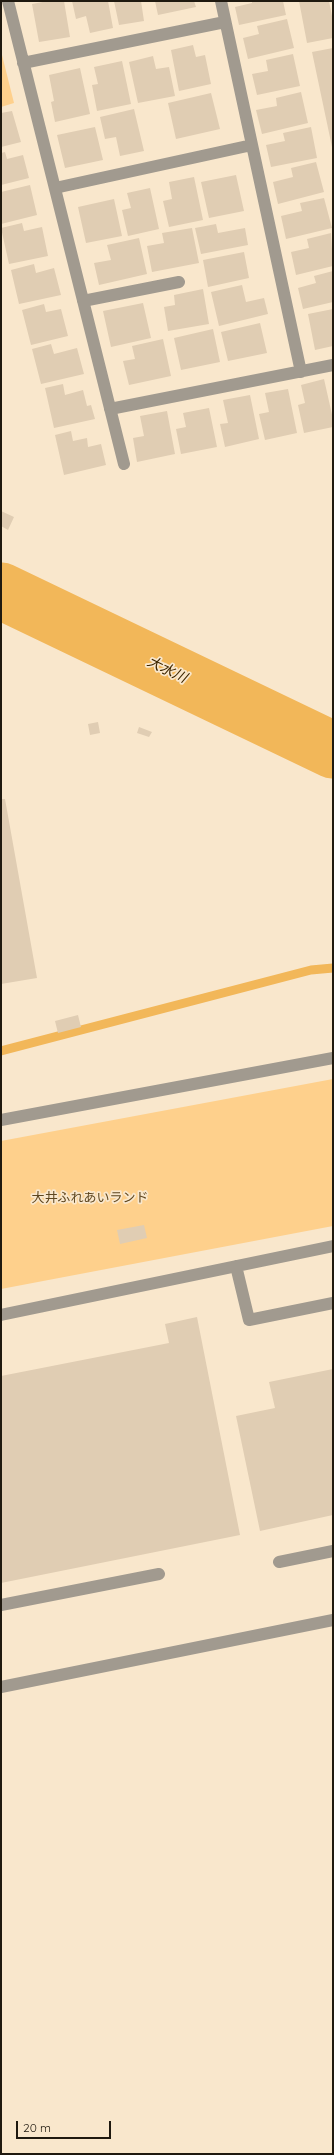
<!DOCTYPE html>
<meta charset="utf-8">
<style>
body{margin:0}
#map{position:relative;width:334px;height:2155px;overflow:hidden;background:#f9e7cc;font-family:Quicksand,sans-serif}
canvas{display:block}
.frame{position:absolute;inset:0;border:2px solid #1f190f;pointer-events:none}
.scale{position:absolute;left:16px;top:2121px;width:95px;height:18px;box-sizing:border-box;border:2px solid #1f190f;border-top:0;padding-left:5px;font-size:12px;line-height:14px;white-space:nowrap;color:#1f190f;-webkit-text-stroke:3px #f9e7cc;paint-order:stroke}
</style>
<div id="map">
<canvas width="334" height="2155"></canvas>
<div class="frame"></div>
<div class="scale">20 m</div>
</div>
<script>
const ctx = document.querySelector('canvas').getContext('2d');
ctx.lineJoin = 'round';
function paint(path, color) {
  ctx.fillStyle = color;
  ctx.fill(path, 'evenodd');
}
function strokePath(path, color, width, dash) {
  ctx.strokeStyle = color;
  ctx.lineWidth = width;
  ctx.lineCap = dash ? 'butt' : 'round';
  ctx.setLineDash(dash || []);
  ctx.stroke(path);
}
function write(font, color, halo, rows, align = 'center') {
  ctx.font = font + ' Quicksand,"Noto Sans JP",sans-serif';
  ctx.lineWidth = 3.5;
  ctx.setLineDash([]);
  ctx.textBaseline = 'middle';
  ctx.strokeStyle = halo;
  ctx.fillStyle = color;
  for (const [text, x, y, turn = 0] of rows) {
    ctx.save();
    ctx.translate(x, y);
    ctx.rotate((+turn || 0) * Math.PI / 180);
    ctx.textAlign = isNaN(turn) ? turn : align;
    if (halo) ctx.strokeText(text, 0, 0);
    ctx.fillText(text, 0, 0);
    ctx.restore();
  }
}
paint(new Path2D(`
 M 1,51 L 14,103 L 1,107 Z
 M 333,1079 L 333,1226 L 1,1289 L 1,1141 Z`), '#fed08c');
strokePath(new Path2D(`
 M 1,1051 L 311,970 L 333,968`), '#f2b759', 9);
strokePath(new Path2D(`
 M 1,591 L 333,750`), '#f2b759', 57);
paint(new Path2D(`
 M 48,1 L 64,1 L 70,37 L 39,42 L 32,4 Z
 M 72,1 L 108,1 L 113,28 L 90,33 L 86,16 L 76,19 Z
 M 114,1 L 141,1 L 144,21 L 119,25 Z
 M 155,1 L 194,1 L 196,7 L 158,15 Z
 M 252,1 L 283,1 L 286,15 L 239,25 L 235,7 L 252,3 Z
 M 299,1 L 329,1 L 333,21 L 333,38 L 307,43 Z
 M 287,19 L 294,48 L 248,59 L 243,38 L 259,34 L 257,26 Z
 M 193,45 L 196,57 L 205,55 L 211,84 L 179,91 L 171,50 Z
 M 333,48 L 333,147 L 332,147 L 312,52 Z
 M 293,54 L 300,86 L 257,95 L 252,74 L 268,71 L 266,60 Z
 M 153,56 L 156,69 L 169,67 L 175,96 L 138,103 L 129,62 Z
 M 122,61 L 131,104 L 97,111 L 92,85 L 98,84 L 94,67 Z
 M 80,68 L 90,114 L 55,122 L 51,102 L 54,101 L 49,75 Z
 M 301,92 L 308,123 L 262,134 L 256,110 L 277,106 L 276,98 Z
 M 211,93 L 220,129 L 176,139 L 168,103 Z
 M 134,109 L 144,151 L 120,156 L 116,137 L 105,139 L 100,117 Z
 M 12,111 L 21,142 L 1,147 L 1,113 Z
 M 95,127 L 103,160 L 65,168 L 57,135 Z
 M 311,127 L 317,158 L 271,167 L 266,145 L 285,141 L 283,133 Z
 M 5,152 L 7,159 L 23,155 L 29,178 L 1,185 L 1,153 Z
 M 316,162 L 324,192 L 278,204 L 273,182 L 293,177 L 291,168 Z
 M 236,175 L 244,211 L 209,218 L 201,182 Z
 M 194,177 L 203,220 L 169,227 L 163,201 L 172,199 L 169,182 Z
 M 30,185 L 37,215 L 1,224 L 1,192 Z
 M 150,188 L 159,229 L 128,236 L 122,210 L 131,208 L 127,193 Z
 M 324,198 L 332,228 L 286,239 L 281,216 L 302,211 L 300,203 Z
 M 114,199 L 122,236 L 86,243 L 78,207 Z
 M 22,223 L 24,231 L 42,227 L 48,256 L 9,264 L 1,228 Z
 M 216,224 L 218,233 L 245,228 L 248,245 L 201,254 L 195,228 Z
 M 192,228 L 199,263 L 152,272 L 147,246 L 164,243 L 162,233 Z
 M 331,233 L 333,266 L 296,275 L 291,252 L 309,248 L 307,239 Z
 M 139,238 L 147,274 L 99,285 L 94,263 L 111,260 L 107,245 Z
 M 244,252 L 249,278 L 208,287 L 203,260 Z
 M 34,264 L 36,273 L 54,268 L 61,295 L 19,304 L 11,270 Z
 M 333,271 L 333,302 L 303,309 L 298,288 L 316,283 L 314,276 Z
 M 242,285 L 246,302 L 264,298 L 268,314 L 219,326 L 211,292 Z
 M 203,289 L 209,324 L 168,331 L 164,307 L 175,305 L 174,295 Z
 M 143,303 L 151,338 L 111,347 L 103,311 Z
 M 44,304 L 46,312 L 61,309 L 68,336 L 31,345 L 22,310 Z
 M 333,309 L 333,346 L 315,350 L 308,314 Z
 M 260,323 L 267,353 L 228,361 L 221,332 Z
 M 213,329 L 220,362 L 181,370 L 174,338 Z
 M 163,339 L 171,376 L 129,385 L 123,361 L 135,359 L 132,346 Z
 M 51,344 L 54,354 L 77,348 L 84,374 L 41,384 L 32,349 Z
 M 324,379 L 333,419 L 333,427 L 304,433 L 298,405 L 305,403 L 301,385 Z
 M 63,384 L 65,395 L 83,390 L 87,406 L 91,405 L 95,419 L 54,428 L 45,388 Z
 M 288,389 L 297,433 L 265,440 L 259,414 L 269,412 L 265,393 Z
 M 250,395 L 259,439 L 225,447 L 220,424 L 228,423 L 223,400 Z
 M 209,408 L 217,447 L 181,454 L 176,429 L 186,427 L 183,413 Z
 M 167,411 L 175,454 L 137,462 L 133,438 L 144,436 L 140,416 Z
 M 71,431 L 73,441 L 87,438 L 88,447 L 101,444 L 106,465 L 64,475 L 55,435 Z
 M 1,511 L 14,517 L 8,530 L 1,526 Z
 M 98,722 L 100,733 L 90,735 L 88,724 Z
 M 139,727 L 152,732 L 149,737 L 137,733 Z
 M 1,799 L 5,799 L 37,978 L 1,984 Z
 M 78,1015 L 81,1027 L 58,1033 L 55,1021 Z
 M 144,1225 L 147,1238 L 120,1244 L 117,1230 Z
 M 197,1317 L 240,1535 L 1,1583 L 1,1376 L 169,1343 L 165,1324 Z
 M 333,1369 L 333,1515 L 260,1531 L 236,1416 L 275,1408 L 269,1382 Z`), '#e0cdb3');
strokePath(new Path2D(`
 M 8,1 L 124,464
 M 221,1 L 301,372
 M 23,63 L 225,22
 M 55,188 L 252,145
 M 83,301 L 179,282
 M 110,409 L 333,365
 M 1,1120 L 333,1058
 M 236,1266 L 249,1320 L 333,1303
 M 1,1315 L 333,1246
 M 279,1562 L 333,1551
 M 1,1605 L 159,1574
 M 1,1687 L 333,1620`), '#a19a8f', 12);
write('13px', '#5f4720', '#f9e7cc', [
 ["大井ふれあいランド",90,1198]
]);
write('italic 14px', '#3d2600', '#f9e7cc', [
 ["大水川",167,670,26]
]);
</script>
